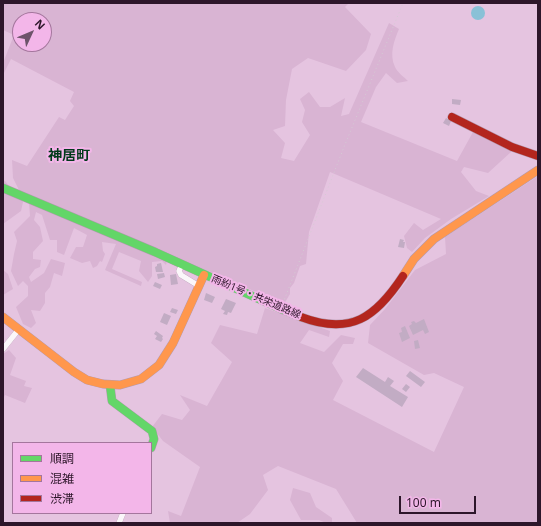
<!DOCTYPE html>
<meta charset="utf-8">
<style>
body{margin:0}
#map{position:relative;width:541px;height:526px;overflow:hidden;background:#e5c4e0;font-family:"Noto Sans","Noto Sans JP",sans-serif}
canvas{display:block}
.frame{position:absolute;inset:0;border:4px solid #2d162a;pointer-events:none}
.legend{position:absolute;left:12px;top:442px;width:140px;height:72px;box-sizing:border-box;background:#f3b6e9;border:1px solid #a4769d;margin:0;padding:5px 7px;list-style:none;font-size:12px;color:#2d162a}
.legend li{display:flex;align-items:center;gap:8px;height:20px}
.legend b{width:20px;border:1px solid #a4769d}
.north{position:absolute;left:12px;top:12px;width:40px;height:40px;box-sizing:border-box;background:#f3b6e9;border:1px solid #a4769d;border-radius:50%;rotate:46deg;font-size:11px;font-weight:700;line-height:16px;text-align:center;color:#2d162a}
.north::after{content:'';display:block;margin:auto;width:14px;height:18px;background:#6d536a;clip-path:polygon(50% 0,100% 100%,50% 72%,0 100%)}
.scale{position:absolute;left:399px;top:496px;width:77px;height:18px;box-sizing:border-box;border:2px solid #2d162a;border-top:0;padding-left:5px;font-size:12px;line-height:14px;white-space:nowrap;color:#2d162a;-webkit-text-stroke:3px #f3b6e9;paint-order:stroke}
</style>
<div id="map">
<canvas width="541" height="526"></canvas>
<div class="frame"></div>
<ul class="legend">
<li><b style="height:5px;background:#63d668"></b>順調</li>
<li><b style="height:5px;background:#ff974d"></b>混雑</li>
<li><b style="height:5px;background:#b3261e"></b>渋滞</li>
</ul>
<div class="north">N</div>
<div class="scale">100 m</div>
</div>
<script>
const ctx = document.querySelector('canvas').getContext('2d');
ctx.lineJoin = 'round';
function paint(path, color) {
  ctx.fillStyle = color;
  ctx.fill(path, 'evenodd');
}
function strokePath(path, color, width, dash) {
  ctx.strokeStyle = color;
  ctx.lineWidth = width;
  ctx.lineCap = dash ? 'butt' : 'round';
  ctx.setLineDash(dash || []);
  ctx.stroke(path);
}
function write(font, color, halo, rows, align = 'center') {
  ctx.font = font + ' "Noto Sans","Noto Sans JP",sans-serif';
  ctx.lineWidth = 4;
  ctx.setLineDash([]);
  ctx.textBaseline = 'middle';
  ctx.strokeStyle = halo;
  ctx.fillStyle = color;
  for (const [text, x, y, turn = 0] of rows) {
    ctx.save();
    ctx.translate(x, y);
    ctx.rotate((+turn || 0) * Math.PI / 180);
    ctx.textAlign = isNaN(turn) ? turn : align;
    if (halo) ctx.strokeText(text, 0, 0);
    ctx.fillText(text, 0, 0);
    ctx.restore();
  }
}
paint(new Path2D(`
 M 3,3 L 349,3 L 345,7 L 371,34 L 366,50 L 346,71 L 308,58 L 292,69 L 286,100 L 285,126 L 273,130 L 285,143 L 281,158 L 294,161 L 310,135 L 302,122 L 305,110 L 300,99 L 309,92 L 320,107 L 330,107 L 345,98 L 341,116 L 349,114 L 389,23 L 399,29 C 394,41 389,54 395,67 C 397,72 404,77 408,81 L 397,83 L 386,73 L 376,87 L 361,122 L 457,161 L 473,132 L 510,144 L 511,152 L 488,173 L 464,167 L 461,172 L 476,191 L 489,196 L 451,219 L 425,238 L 412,252 L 407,248 L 404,236 L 414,223 L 423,230 L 441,219 L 330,172 L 309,232 L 306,264 L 300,266 L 294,283 L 290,288 L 290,294 L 284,304 L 203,269 L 168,256 L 166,265 L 162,261 L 152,262 L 152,276 L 148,282 L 139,271 L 141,261 L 119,252 L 112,269 L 142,282 L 141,286 L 105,270 L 116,244 L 102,242 L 103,251 L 105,254 L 102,262 L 100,261 L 97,266 L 93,268 L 90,261 L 82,263 L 70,258 L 76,247 L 83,247 L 87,235 L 74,228 L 64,255 L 57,252 L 57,240 L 50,240 L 42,215 L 36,212 L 34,220 L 40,227 L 43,241 L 33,252 L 33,259 L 41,260 L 40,267 L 35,269 L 29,277 L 31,282 L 44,273 L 51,259 L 65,263 L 62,276 L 54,273 L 50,287 L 45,293 L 45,303 L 40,311 L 31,310 L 36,323 L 31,328 L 23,324 L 16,307 L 28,296 L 28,286 L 23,281 L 18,286 L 11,271 L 14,254 L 17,241 L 14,232 L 30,216 L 29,203 L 19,190 L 13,178 L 12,160 L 27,166 L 59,117 L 65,120 L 74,106 L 70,101 L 74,92 L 11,59 L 3,75 L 3,63 L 14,35 L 3,30 ZM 20,20 L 44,20 L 44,44 L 20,44 Z
 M 538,176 L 538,523 L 357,523 L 336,489 L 278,466 L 263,475 L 268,490 L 250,514 L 237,523 L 170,523 L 168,511 L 181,516 L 200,467 L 163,441 L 152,427 L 162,414 L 182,420 L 190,410 L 180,395 L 207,406 L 232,362 L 211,343 L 220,325 L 257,334 L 265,308 L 330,331 L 329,337 L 309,330 L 300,343 L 324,352 L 341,335 L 355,338 L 353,344 L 343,344 L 332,363 L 343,381 L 333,400 L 434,452 L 464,387 L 434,373 L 424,375 L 368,343 L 370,325 L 385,309 L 415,270 L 446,254 L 445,237 Z
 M 3,180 L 5,181 L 12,190 L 20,193 L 23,202 L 21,211 L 3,224 Z
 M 3,270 L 8,274 L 13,289 L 3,295 Z
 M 9,350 L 16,358 L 10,375 L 26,381 L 24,386 L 32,388 L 25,403 L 5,395 L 3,399 L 3,354 Z
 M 293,488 L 310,493 L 316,507 L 332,518 L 332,523 L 326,523 L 319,520 L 301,520 L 290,500 Z`), '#d9b4d3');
paint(new Path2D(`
 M471 13a7 7 0 1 1 14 0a7 7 0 1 1-14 0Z`), '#89c1d7');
paint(new Path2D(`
 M 452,99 L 461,100 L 460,105 L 452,104 Z
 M 446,118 L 451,121 L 449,126 L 443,123 Z
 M 400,239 L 404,240 L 403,242 L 405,242 L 404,248 L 398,247 Z
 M 161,263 L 163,272 L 156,272 L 155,267 L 157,266 L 157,264 Z
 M 164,273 L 165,277 L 158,279 L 157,274 Z
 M 176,274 L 178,284 L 171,285 L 170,275 Z
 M 155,282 L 162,285 L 160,289 L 153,286 Z
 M 206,293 L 215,297 L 212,303 L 204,300 Z
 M 226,299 L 236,303 L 231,313 L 228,312 L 227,315 L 223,314 L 225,311 L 221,309 Z
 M 172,308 L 178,310 L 176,314 L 170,312 Z
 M 164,313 L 171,316 L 167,325 L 160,322 Z
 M 424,319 L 429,332 L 425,334 L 423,330 L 413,335 L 409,326 L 412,324 L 411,322 L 414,321 L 416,323 Z
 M 405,326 L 410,338 L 402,342 L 399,333 L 402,332 L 401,328 Z
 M 156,331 L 163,336 L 162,338 L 163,339 L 161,342 L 155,339 L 157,336 L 154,334 Z
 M 418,340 L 420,348 L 415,349 L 414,341 Z
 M 363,368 L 385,382 L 388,377 L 394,381 L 390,386 L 408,397 L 402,407 L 356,377 Z
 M 410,371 L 425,382 L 421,387 L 406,376 Z
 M 406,384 L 410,387 L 406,392 L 402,389 Z`), '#c2acc4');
const street = new Path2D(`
 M 182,264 L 179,271 L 181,275 L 199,286
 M 3,349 L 19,329
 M 119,523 L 123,513`);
const fast = new Path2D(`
 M 3,188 L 155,252 L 281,309 L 301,317
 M 110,385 L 112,401 L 152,431 L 154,439 L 151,448`);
const slow = new Path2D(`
 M 403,276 L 414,259 L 434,239 L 538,170
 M 3,317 L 74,372 L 87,380 L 103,384 L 120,385 L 141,379 L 159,365 L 173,343 L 204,275`);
const jam = new Path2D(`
 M 452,117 L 512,147 L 538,156
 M 301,317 C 351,336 376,317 403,276`);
strokePath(street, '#b39aaf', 6);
strokePath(fast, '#b39aaf', 9);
strokePath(slow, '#b39aaf', 9);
strokePath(jam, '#b39aaf', 9);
strokePath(new Path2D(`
 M 283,303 L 344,147 L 403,3`), '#d5cbd3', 1, [1, 3]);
strokePath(street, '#fbf6fa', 5.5);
strokePath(fast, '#63d668', 8);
strokePath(slow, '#ff974d', 8);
strokePath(jam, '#b3261e', 8);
write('10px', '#2d162a', '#f3b6e9', [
 ["雨紛1号・共栄道路線",256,297,23]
]);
write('bold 14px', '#003919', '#f3b6e9', [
 ["神居町",69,156]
]);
</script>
